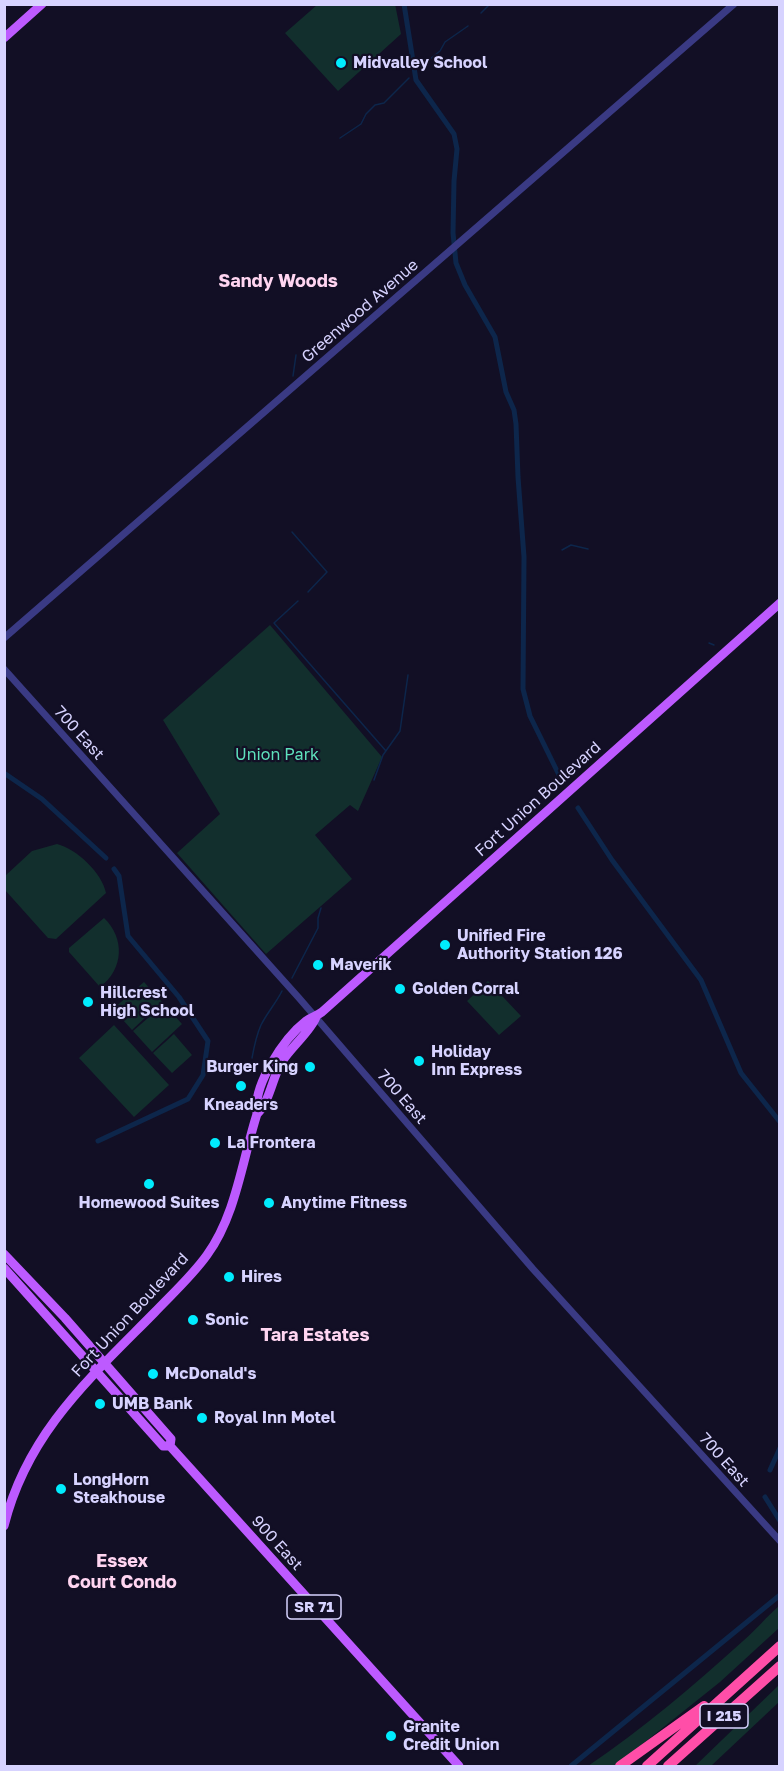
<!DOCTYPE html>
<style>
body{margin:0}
#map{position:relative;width:784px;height:1771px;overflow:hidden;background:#120f25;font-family:"Golos Text",sans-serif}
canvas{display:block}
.frame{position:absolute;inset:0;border:6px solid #d7d3ff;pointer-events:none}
</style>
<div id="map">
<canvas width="784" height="1771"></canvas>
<div class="frame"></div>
</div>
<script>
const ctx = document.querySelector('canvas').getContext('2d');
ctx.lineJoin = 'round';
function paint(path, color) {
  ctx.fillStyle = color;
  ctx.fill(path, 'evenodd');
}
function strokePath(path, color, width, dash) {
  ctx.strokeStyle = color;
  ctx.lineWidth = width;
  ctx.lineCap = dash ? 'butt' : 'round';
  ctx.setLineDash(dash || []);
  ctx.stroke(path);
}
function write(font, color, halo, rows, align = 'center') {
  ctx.font = font + ' "Golos Text",sans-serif';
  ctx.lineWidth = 4.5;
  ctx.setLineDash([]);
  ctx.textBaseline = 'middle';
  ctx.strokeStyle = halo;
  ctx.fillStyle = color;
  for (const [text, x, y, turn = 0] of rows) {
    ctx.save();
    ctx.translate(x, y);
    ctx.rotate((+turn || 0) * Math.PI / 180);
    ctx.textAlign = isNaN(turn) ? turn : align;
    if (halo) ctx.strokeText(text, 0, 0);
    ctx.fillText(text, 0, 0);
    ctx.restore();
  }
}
paint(new Path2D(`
 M 395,4 L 401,34 L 338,91 L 285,33 L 317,5 Z
 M 270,625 L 382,757 L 358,811 L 350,805 L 315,835 L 352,879 L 266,954 L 177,853 L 220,814 L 163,720 Z
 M 57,844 C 77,849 102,873 106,893 L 56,939 L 48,938 L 5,890 L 5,876 L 32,851 Z
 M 104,918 C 125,938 124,969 100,987 L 69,952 L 69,948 Z
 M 488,981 L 521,1016 L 499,1035 L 467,1001 Z
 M 144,982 L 162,1002 L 132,1030 L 113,1009 Z
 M 164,1004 L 182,1024 L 152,1052 L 133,1031 Z
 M 114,1025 L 169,1085 L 134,1117 L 79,1058 Z
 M 174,1034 L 192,1055 L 172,1073 L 153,1053 Z
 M 779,1606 L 779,1628 L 720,1682 L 615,1766 L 588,1766 C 643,1729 694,1685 743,1641 C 756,1630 767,1616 779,1606 Z
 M 779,1685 L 779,1702 L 711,1766 L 695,1766 Z`), '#122f2d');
strokePath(new Path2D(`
 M 481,13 L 490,4
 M 425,63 L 440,51 L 445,42 L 468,26
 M 340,138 L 361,124 L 366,114 L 375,105 L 384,103 L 409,78
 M 293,376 L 296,355
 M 292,532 L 327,572 L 308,592
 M 562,550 L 571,545 L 588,549
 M 298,601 L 274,623 L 386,751
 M 709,643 L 714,645
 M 374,780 L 383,755 L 400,731 L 408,675
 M 292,978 L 318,928 L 318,918 L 321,908
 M 252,1058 C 254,1047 256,1036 261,1025 C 267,1013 276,1003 282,991`), '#0d264b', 1.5);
strokePath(new Path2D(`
 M 404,4 L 416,80 L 454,134 L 457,149 L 454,181 L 453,233 L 456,263 L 465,285 L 495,337 L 506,392 L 514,410 L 516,424 L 518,477 L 524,557 L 523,689 L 530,716 L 561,779
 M 4,773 L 42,799 L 106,858
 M 578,808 L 612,860 L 701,980 L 741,1073 L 780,1122
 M 98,1141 L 188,1099 L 203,1075 L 208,1041 L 179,997 L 128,936 L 119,876 L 114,869
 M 770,1470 L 780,1448
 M 765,1497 L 780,1521
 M 571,1766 L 780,1595`), '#0d264b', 5);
strokePath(new Path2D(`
 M 4,638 L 734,4
 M 4,669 L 299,998 L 533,1269 L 780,1541`), '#3a3a84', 7);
strokePath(new Path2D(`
 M 4,38 L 42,4
 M 257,1114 C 270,1101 272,1079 281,1063 C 290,1048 311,1031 316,1017
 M 4,1254 L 65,1318 L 171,1439 L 170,1446
 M 4,1268 L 163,1446 L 170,1446 L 459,1766
 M 4,1526 C 27,1433 90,1378 154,1313 C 172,1294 192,1276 207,1255 C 236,1215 242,1161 257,1114 C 252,1086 284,1038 306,1021 C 311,1017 317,1016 322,1012 L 780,603`), '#bd5aff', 9);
strokePath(new Path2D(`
 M 620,1766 L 704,1706
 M 647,1766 L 780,1646
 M 668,1766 L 780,1666`), '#ff4ea8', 10);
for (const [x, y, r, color] of [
 [341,63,6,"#00ecfe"],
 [445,945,6,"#00ecfe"],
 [318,965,6,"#00ecfe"],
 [400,989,6,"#00ecfe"],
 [88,1002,6,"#00ecfe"],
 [419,1061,6,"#00ecfe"],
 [310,1067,6,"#00ecfe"],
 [241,1086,6,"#00ecfe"],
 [215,1143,6,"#00ecfe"],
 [149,1184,6,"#00ecfe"],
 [269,1203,6,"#00ecfe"],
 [229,1277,6,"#00ecfe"],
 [193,1320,6,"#00ecfe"],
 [153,1374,6,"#00ecfe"],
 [100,1404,6,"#00ecfe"],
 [202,1418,6,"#00ecfe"],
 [61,1489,6,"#00ecfe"],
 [391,1736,6,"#00ecfe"]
]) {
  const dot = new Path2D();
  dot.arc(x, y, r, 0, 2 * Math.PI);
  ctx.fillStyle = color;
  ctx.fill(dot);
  strokePath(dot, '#120f25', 2);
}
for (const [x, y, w] of [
 [314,1607,54],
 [724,1716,48]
]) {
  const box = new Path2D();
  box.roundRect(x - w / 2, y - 12, w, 24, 4.5);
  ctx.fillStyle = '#120f25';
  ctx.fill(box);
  strokePath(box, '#d7d3ff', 1.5);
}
write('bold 15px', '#d7d3ff', null, [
 ["SR 71",314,1607],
 ["I 215",724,1716]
]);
write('bold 16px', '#d7d3ff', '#120f25', [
 ["Midvalley School",353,63],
 ["Unified Fire",457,936],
 ["Authority Station 126",457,954],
 ["Maverik",330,965],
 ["Golden Corral",412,989],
 ["Hillcrest",100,993],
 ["High School",100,1011],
 ["Holiday",431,1052],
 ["Inn Express",431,1070],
 ["Burger King",298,1067,"right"],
 ["Kneaders",241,1105,"center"],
 ["La Frontera",227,1143],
 ["Homewood Suites",149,1203,"center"],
 ["Anytime Fitness",281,1203],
 ["Hires",241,1277],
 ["Sonic",205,1320],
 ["McDonald's",165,1374],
 ["UMB Bank",112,1404],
 ["Royal Inn Motel",214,1418],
 ["LongHorn",73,1480],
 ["Steakhouse",73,1498],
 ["Granite",403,1727],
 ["Credit Union",403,1745]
], 'left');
write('16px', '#d7d3ff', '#120f25', [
 ["Greenwood Avenue",360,311,-41],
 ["700 East",79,733,48],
 ["Fort Union Boulevard",538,799,-42],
 ["700 East",402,1097,49],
 ["Fort Union Boulevard",130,1315,-47],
 ["700 East",724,1460,48],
 ["900 East",277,1543,48]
]);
write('16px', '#5ee0bc', '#120f25', [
 ["Union Park",277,755]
]);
write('bold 18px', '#ffd5f1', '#120f25', [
 ["Sandy Woods",278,281],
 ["Tara Estates",315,1335],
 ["Essex",122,1561],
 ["Court Condo",122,1582]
]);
</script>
